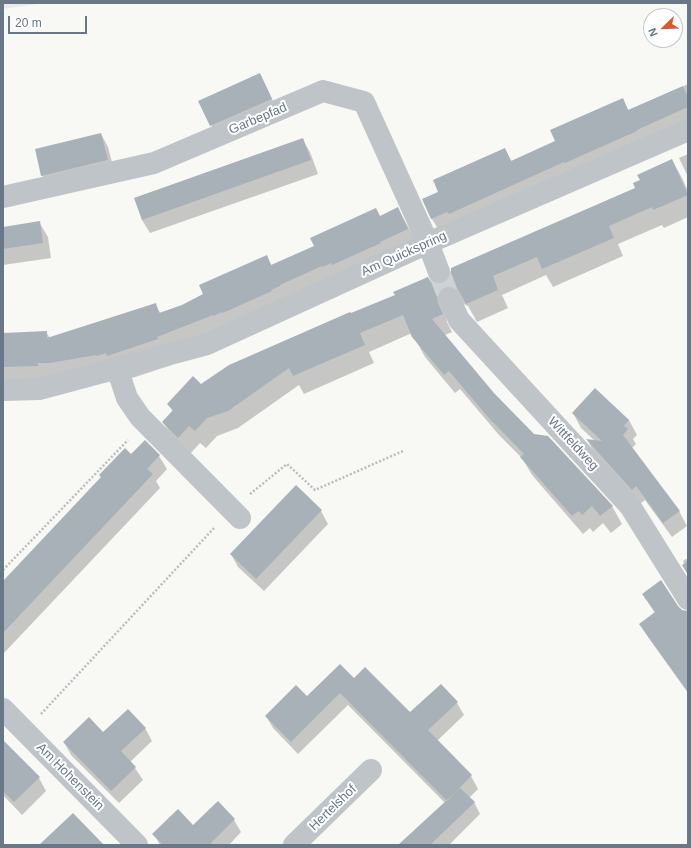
<!DOCTYPE html>
<style>
body{margin:0}
#map{position:relative;width:691px;height:848px;overflow:hidden;background:#f8f8f5;font-family:Helvetica,sans-serif}
canvas{display:block}
.frame{position:absolute;inset:0;border:4px solid #687886;pointer-events:none}
.north{position:absolute;left:643px;top:8px;width:40px;height:40px;box-sizing:border-box;background:#fff;border:1px solid #c3c9cf;border-radius:50%;rotate:247deg;font-size:11px;font-weight:700;line-height:16px;text-align:center;color:#687886}
.north::after{content:'';display:block;margin:auto;width:14px;height:18px;background:#e0572d;clip-path:polygon(50% 0,100% 100%,50% 72%,0 100%)}
.scale{position:absolute;left:8px;top:16px;width:79px;height:18px;box-sizing:border-box;border:2px solid #687886;border-top:0;padding-left:5px;font-size:12px;line-height:14px;white-space:nowrap;color:#687886;-webkit-text-stroke:3px #fff;paint-order:stroke}
</style>
<div id="map">
<canvas width="691" height="848"></canvas>
<div class="frame"></div>
<div class="north">N</div>
<div class="scale">20 m</div>
</div>
<script>
const ctx = document.querySelector('canvas').getContext('2d');
ctx.lineJoin = 'round';
function paint(path, color) {
  ctx.fillStyle = color;
  ctx.fill(path, 'evenodd');
}
function strokePath(path, color, width, dash) {
  ctx.strokeStyle = color;
  ctx.lineWidth = width;
  ctx.lineCap = dash ? 'butt' : 'round';
  ctx.setLineDash(dash || []);
  ctx.stroke(path);
}
function write(font, color, halo, rows, align = 'center') {
  ctx.font = font + ' Helvetica,sans-serif';
  ctx.lineWidth = 4;
  ctx.setLineDash([]);
  ctx.textBaseline = 'middle';
  ctx.strokeStyle = halo;
  ctx.fillStyle = color;
  for (const [text, x, y, turn = 0] of rows) {
    ctx.save();
    ctx.translate(x, y);
    ctx.rotate((+turn || 0) * Math.PI / 180);
    ctx.textAlign = isNaN(turn) ? turn : align;
    if (halo) ctx.strokeText(text, 0, 0);
    ctx.fillText(text, 0, 0);
    ctx.restore();
  }
}
paint(new Path2D(`
 M 3,3 L 44,3 L 3,9 Z`), '#e9eae9');
paint(new Path2D(`
 M 259,74 L 267,88 L 279,114 L 219,139 L 211,125 Z
 M 688,84 L 688,130 L 443,237 L 432,219 L 423,200 L 440,192 L 505,150 L 512,162 L 556,141 L 622,99 L 629,111 Z
 M 101,134 L 108,147 L 115,174 L 50,188 L 42,175 Z
 M 302,139 L 310,152 L 318,174 L 150,233 L 142,220 L 135,198 Z
 M 688,154 L 688,177 L 679,158 Z
 M 672,160 L 682,178 L 688,191 L 688,217 L 664,228 L 662,225 L 618,244 L 623,256 L 553,287 L 546,275 L 502,295 L 508,308 L 477,322 L 468,306 L 461,303 L 446,316 L 447,322 L 452,332 L 445,335 L 493,393 L 534,435 L 612,506 L 622,524 L 611,533 L 603,523 L 593,532 L 590,528 L 583,534 L 532,475 L 522,458 L 499,435 L 460,389 L 455,393 L 425,357 L 412,333 L 369,352 L 374,363 L 304,394 L 299,385 L 238,428 L 217,436 L 206,448 L 200,443 L 189,455 L 174,440 L 163,422 L 173,412 L 168,404 L 201,385 L 351,314 L 431,283 L 436,285 L 444,284 L 636,189 L 641,180 Z
 M 398,209 L 413,235 L 422,256 L 171,364 L 172,365 L 123,381 L 112,380 L 3,394 L 3,334 L 46,332 L 50,338 L 155,304 L 161,314 L 183,305 L 205,295 L 266,256 L 272,266 Z
 M 39,222 L 48,237 L 51,258 L 3,265 L 3,228 Z
 M 595,389 L 629,420 L 637,435 L 633,439 L 636,444 L 632,448 L 679,511 L 687,526 L 672,537 L 645,500 L 641,503 L 595,454 L 588,441 L 596,442 L 581,428 L 573,413 Z
 M 145,441 L 159,456 L 167,469 L 156,481 L 160,488 L 4,653 L 3,652 L 3,582 L 102,478 L 100,476 L 132,455 Z
 M 296,487 L 321,511 L 328,524 L 264,591 L 238,567 L 231,554 Z
 M 688,558 L 688,574 L 683,561 Z
 M 643,594 L 677,606 L 681,611 L 688,612 L 688,693 L 648,637 L 640,624 L 655,613 Z
 M 354,680 L 410,714 L 457,703 L 464,715 L 437,741 L 471,776 L 478,789 L 469,798 L 474,802 L 480,814 L 449,845 L 400,845 L 445,803 L 348,705 L 298,754 L 273,728 L 266,716 L 307,698 Z
 M 145,728 L 152,741 L 130,762 L 135,768 L 143,780 L 119,803 L 71,755 L 64,742 Z
 M 3,742 L 39,778 L 46,791 L 22,815 L 3,795 Z
 M 234,820 L 241,832 L 229,845 L 160,845 L 154,834 Z`), '#0003');
paint(new Path2D(`
 M 260,73 L 272,99 L 210,126 L 198,101 Z
 M 683,86 L 688,98 L 688,107 L 637,130 L 637,131 L 565,163 L 564,162 L 449,214 L 447,212 L 431,219 L 422,199 L 438,192 L 433,180 L 505,148 L 511,161 L 555,141 L 550,130 L 623,98 L 628,110 Z
 M 101,133 L 108,160 L 41,176 L 35,149 Z
 M 303,138 L 311,160 L 142,220 L 134,198 Z
 M 672,159 L 688,195 L 653,210 L 652,207 L 609,226 L 614,238 L 542,269 L 537,257 L 493,276 L 498,290 L 466,304 L 460,293 L 457,288 L 450,286 L 444,287 L 439,291 L 437,297 L 438,303 L 443,314 L 432,319 L 494,393 L 534,434 L 548,436 L 613,506 L 600,516 L 592,506 L 582,515 L 579,511 L 572,516 L 520,457 L 524,454 L 488,417 L 449,371 L 444,375 L 412,337 L 403,315 L 360,333 L 365,345 L 293,376 L 289,368 L 228,411 L 207,418 L 195,431 L 189,426 L 178,438 L 162,422 L 173,410 L 167,404 L 193,376 L 201,384 L 229,365 L 350,312 L 351,313 L 395,295 L 393,292 L 428,277 L 431,282 L 437,284 L 444,284 L 449,280 L 451,274 L 451,268 L 635,188 L 633,183 L 640,180 L 637,175 Z
 M 398,207 L 408,229 L 380,242 L 381,243 L 332,265 L 331,263 L 323,267 L 322,266 L 280,285 L 280,286 L 271,290 L 272,291 L 223,313 L 222,312 L 213,316 L 213,315 L 157,337 L 158,339 L 107,356 L 106,353 L 97,356 L 96,355 L 50,363 L 38,363 L 38,366 L 3,367 L 3,333 L 47,331 L 47,338 L 156,303 L 159,313 L 182,305 L 203,294 L 199,285 L 267,255 L 271,265 L 314,246 L 310,238 L 376,208 L 380,216 Z
 M 40,221 L 43,243 L 3,249 L 3,227 Z
 M 595,388 L 629,420 L 624,426 L 628,429 L 623,435 L 680,511 L 663,523 L 636,486 L 632,490 L 586,439 L 602,441 L 572,413 Z
 M 145,440 L 160,455 L 147,469 L 153,474 L 3,633 L 3,581 L 101,477 L 99,475 L 125,448 L 131,454 Z
 M 296,485 L 322,510 L 256,579 L 230,554 Z
 M 688,561 L 688,575 L 682,565 Z
 M 661,580 L 678,606 L 682,610 L 688,611 L 688,692 L 639,624 L 655,612 L 642,594 Z
 M 340,664 L 354,678 L 365,667 L 410,712 L 441,684 L 458,702 L 428,730 L 472,775 L 447,801 L 340,693 L 291,742 L 265,716 L 296,685 L 307,696 Z
 M 128,709 L 146,728 L 121,751 L 136,767 L 111,791 L 63,742 L 89,717 L 103,732 Z
 M 3,740 L 40,777 L 14,802 L 3,791 Z
 M 460,788 L 475,802 L 430,845 L 398,845 Z
 M 218,801 L 235,819 L 211,843 L 212,845 L 163,845 L 152,834 L 178,809 L 193,825 Z
 M 73,813 L 104,845 L 39,845 Z`), '#a8b1b7');
strokePath(new Path2D(`
 M 439,272 L 449,298`), '#cdd2d4', 22, [22, 11]);
strokePath(new Path2D(`
 M 250,494 L 287,464 L 315,490 L 403,451
 M 3,570 L 128,440
 M 41,714 L 215,527`), '#babdc0', 2.5, [2, 2]);
strokePath(new Path2D(`
 M 3,197 L 154,163 L 323,91 L 364,102 L 428,243 L 439,272
 M 449,298 L 459,320 L 630,506 L 688,599
 M 117,368 L 127,398 L 140,417 L 240,518
 M 3,390 L 39,389 L 207,344 L 428,243 L 688,130
 M 3,709 L 137,845
 M 294,845 L 371,770`), '#bfc4c8', 22);
write('13px', '#687886', '#fff', [
 ["Garbepfad",258,119,-23],
 ["Am Quickspring",404,254,-24],
 ["Wittfeldweg",573,444,47],
 ["Am Hohenstein",70,777,45],
 ["Hertelshof",333,808,-44]
]);
</script>
